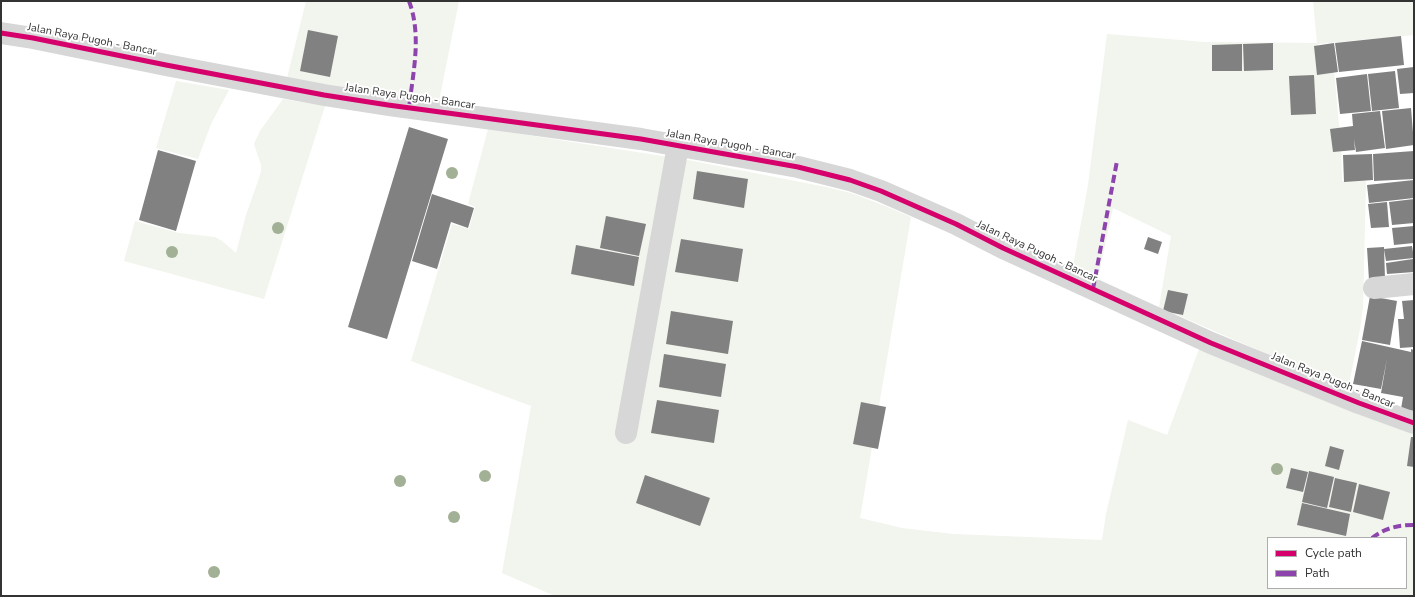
<!DOCTYPE html>
<style>
body{margin:0}
#map{position:relative;width:1415px;height:597px;overflow:hidden;background:#fff;font-family:"Nunito Sans",sans-serif}
canvas{display:block}
.frame{position:absolute;inset:0;border:2px solid #333;pointer-events:none}
.legend{position:absolute;left:1267px;top:537px;width:140px;height:52px;box-sizing:border-box;background:#fff;border:1px solid #adadad;margin:0;padding:5px 7px;list-style:none;font-size:12px;color:#333}
.legend li{display:flex;align-items:center;gap:8px;height:20px}
.legend b{width:20px;border:1px solid #adadad}
</style>
<div id="map">
<canvas width="1415" height="597"></canvas>
<div class="frame"></div>
<ul class="legend">
<li><b style="height:5px;background:#d6006c"></b>Cycle path</li>
<li><b style="height:5px;background:#8e44ad"></b>Path</li>
</ul>
</div>
<script>
const ctx = document.querySelector('canvas').getContext('2d');
ctx.lineJoin = 'round';
function paint(path, color) {
  ctx.fillStyle = color;
  ctx.fill(path, 'evenodd');
}
function strokePath(path, color, width, dash) {
  ctx.strokeStyle = color;
  ctx.lineWidth = width;
  ctx.lineCap = dash ? 'butt' : 'round';
  ctx.setLineDash(dash || []);
  ctx.stroke(path);
}
function write(font, color, halo, rows, align = 'center') {
  ctx.font = font + ' "Nunito Sans",sans-serif';
  ctx.lineWidth = 4;
  ctx.setLineDash([]);
  ctx.textBaseline = 'middle';
  ctx.strokeStyle = halo;
  ctx.fillStyle = color;
  for (const [text, x, y, turn = 0] of rows) {
    ctx.save();
    ctx.translate(x, y);
    ctx.rotate((+turn || 0) * Math.PI / 180);
    ctx.textAlign = isNaN(turn) ? turn : align;
    if (halo) ctx.strokeText(text, 0, 0);
    ctx.fillText(text, 0, 0);
    ctx.restore();
  }
}
paint(new Path2D(`
 M 306,1 L 459,1 L 439,101 L 341,88 L 287,78 Z
 M 1313,1 L 1414,1 L 1414,35 L 1318,44 L 1319,72 L 1334,70 L 1341,147 L 1342,181 L 1366,180 L 1363,308 L 1360,329 L 1348,389 L 1159,307 L 1171,236 L 1113,208 L 1098,278 L 1073,266 L 1088,185 L 1107,34 L 1205,42 L 1317,43 Z
 M 176,81 L 229,90 L 211,124 L 198,159 L 156,148 Z
 M 283,99 L 325,106 L 264,299 L 124,261 L 135,221 L 179,233 L 215,237 L 222,241 L 236,253 L 246,215 L 258,181 L 261,171 L 261,165 L 254,144 L 260,131 Z
 M 488,129 L 688,160 L 826,187 L 851,193 L 885,206 L 911,217 L 860,518 L 902,528 L 953,534 L 1102,540 L 1106,514 L 1128,420 L 1167,435 L 1199,349 L 1262,375 L 1414,430 L 1414,596 L 555,596 L 502,573 L 531,406 L 411,361 L 452,224 L 469,229 L 475,207 L 468,204 ZM 1268,538 L 1406,538 L 1406,588 L 1268,588 Z`), '#f1f5ed');
paint(new Path2D(`
 M 308,30 L 338,36 L 330,77 L 300,71 Z
 M 1401,36 L 1404,65 L 1339,72 L 1335,43 Z
 M 1273,43 L 1273,70 L 1244,71 L 1243,44 Z
 M 1334,43 L 1338,72 L 1317,75 L 1314,46 Z
 M 1242,44 L 1242,71 L 1212,71 L 1212,45 Z
 M 1414,67 L 1414,93 L 1400,94 L 1397,69 Z
 M 1395,71 L 1399,108 L 1372,111 L 1368,74 Z
 M 1367,74 L 1371,111 L 1340,114 L 1336,78 Z
 M 1314,75 L 1316,114 L 1291,115 L 1289,76 Z
 M 1411,108 L 1414,145 L 1386,149 L 1382,111 Z
 M 1380,111 L 1385,148 L 1356,152 L 1354,139 L 1355,150 L 1333,152 L 1330,129 L 1353,126 L 1352,114 Z
 M 409,127 L 448,139 L 387,339 L 348,327 Z
 M 158,150 L 196,161 L 176,231 L 139,220 Z
 M 1414,151 L 1414,179 L 1374,181 L 1373,154 Z
 M 1372,154 L 1373,180 L 1344,182 L 1343,155 Z
 M 697,171 L 748,179 L 744,208 L 693,199 Z
 M 1414,180 L 1414,198 L 1369,203 L 1367,185 Z
 M 432,194 L 474,208 L 468,228 L 451,222 L 437,269 L 412,261 Z
 M 1414,199 L 1414,223 L 1392,225 L 1389,202 Z
 M 1387,202 L 1389,227 L 1371,228 L 1368,204 Z
 M 606,216 L 646,224 L 639,256 L 600,248 Z
 M 1414,226 L 1414,243 L 1394,245 L 1392,228 Z
 M 1148,237 L 1162,242 L 1158,254 L 1144,249 Z
 M 681,239 L 743,249 L 738,282 L 675,272 Z
 M 576,245 L 639,257 L 634,286 L 571,274 Z
 M 1412,246 L 1414,258 L 1386,261 L 1384,249 Z
 M 1384,247 L 1385,279 L 1369,280 L 1367,248 Z
 M 1413,259 L 1414,272 L 1387,274 L 1386,263 Z
 M 1168,290 L 1188,294 L 1183,315 L 1163,311 Z
 M 1370,296 L 1397,301 L 1390,345 L 1362,340 Z
 M 1414,300 L 1414,347 L 1400,348 L 1398,319 L 1404,319 L 1402,301 Z
 M 671,311 L 733,321 L 728,354 L 666,344 Z
 M 1362,341 L 1411,352 L 1411,349 L 1414,350 L 1414,411 L 1401,409 L 1403,397 L 1381,393 L 1387,359 L 1381,389 L 1353,384 Z
 M 664,354 L 726,364 L 721,397 L 659,387 Z
 M 657,400 L 719,410 L 714,443 L 651,433 Z
 M 861,402 L 886,407 L 878,449 L 853,444 Z
 M 1411,437 L 1414,437 L 1414,467 L 1407,466 Z
 M 1330,446 L 1344,450 L 1339,470 L 1325,466 Z
 M 1291,468 L 1308,472 L 1303,492 L 1286,488 Z
 M 1309,471 L 1334,477 L 1327,508 L 1302,502 Z
 M 645,475 L 710,498 L 700,526 L 636,503 Z
 M 1335,478 L 1357,483 L 1351,512 L 1329,507 Z
 M 1359,484 L 1390,492 L 1383,520 L 1353,512 Z
 M 1302,503 L 1350,514 L 1346,536 L 1297,525 Z`), '#818181');
strokePath(new Path2D(`
 M 1,33 L 33,38 L 166,65 L 324,95 L 388,105 L 641,139 L 798,167 L 850,180 L 881,191 L 956,224 L 1003,248 L 1211,343 L 1359,403 L 1414,423
 M 1374,288 L 1414,284
 M 626,433 L 678,146`), '#d7d7d7', 22);
strokePath(new Path2D(`
 M 409,1 C 422,36 413,72 409,108
 M 1093,289 L 1117,161
 M 1372,538 C 1385,528 1398,525 1414,525`), '#8e44ad', 4, [8, 4]);
strokePath(new Path2D(`
 M 1,33 L 33,38 L 166,65 L 324,95 L 388,105 L 641,139 L 798,167 L 850,180 L 881,191 L 956,224 L 1003,248 L 1211,343 L 1359,403 L 1414,423`), '#d6006c', 5);
ctx.fillStyle = '#a2b095';
for (const [x, y] of [
 [452,173],
 [278,228],
 [172,252],
 [1277,469],
 [485,476],
 [400,481],
 [454,517],
 [214,572]
]) {
  ctx.beginPath();
  ctx.arc(x, y, 6, 0, 2 * Math.PI);
  ctx.fill();
}
write('11px', '#333', '#fff', [
 ["Jalan Raya Pugoh - Bancar",92,40,11],
 ["Jalan Raya Pugoh - Bancar",410,97,8],
 ["Jalan Raya Pugoh - Bancar",731,145,10],
 ["Jalan Raya Pugoh - Bancar",1037,252,25],
 ["Jalan Raya Pugoh - Bancar",1333,381,22]
]);
</script>
